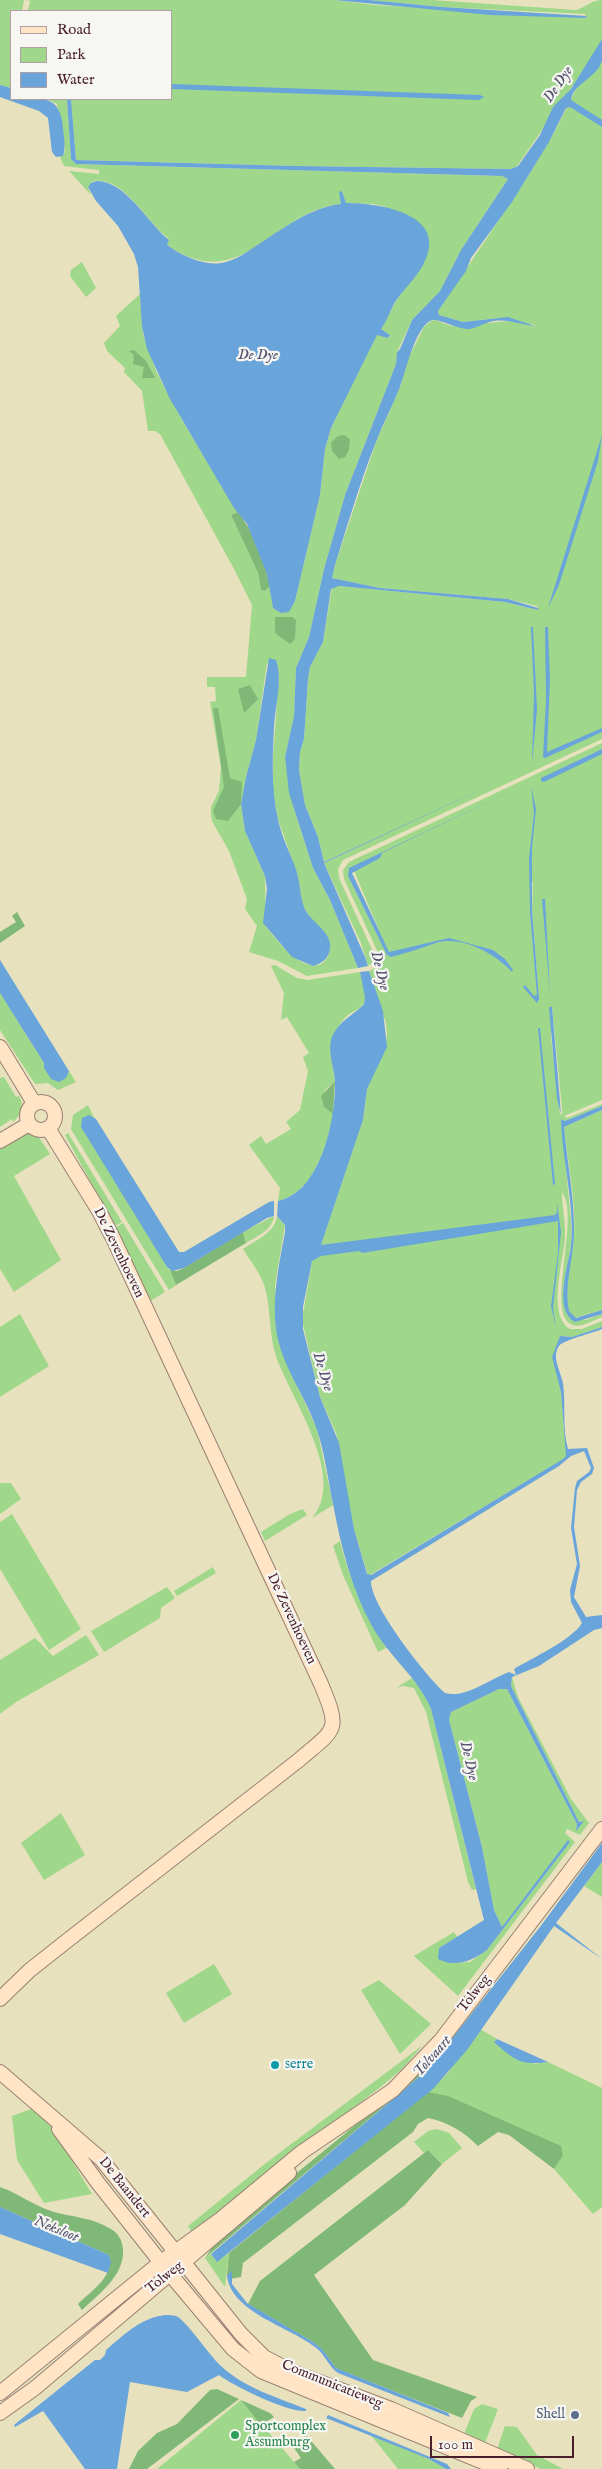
<!DOCTYPE html>
<style>
body{margin:0}
#map{position:relative;width:602px;height:2469px;overflow:hidden;background:#e7e1be;font-family:"IM FELL English",serif}
canvas{display:block}
.legend{position:absolute;left:10px;top:10px;width:162px;height:90px;box-sizing:border-box;background:#f6f6f2;border:1px solid #b1a0a2;margin:0;padding:6px 9px;list-style:none;font-size:15px;color:#4a1f2b}
.legend li{display:flex;align-items:center;gap:10px;height:25px}
.legend b{width:25px;border:1px solid #b1a0a2}
.scale{position:absolute;left:430px;top:2436px;width:144px;height:22px;box-sizing:border-box;border:2px solid #4a1f2b;border-top:0;padding-left:6px;font-size:15px;line-height:18px;white-space:nowrap;color:#4a1f2b;-webkit-text-stroke:4px #f6f6f2;paint-order:stroke}
</style>
<div id="map">
<canvas width="602" height="2469"></canvas>
<ul class="legend">
<li><b style="height:6px;background:#ffe4c6"></b>Road</li>
<li><b style="height:14px;background:#9fd88b"></b>Park</li>
<li><b style="height:14px;background:#69a4da"></b>Water</li>
</ul>
<div class="scale">100 m</div>
</div>
<script>
const ctx = document.querySelector('canvas').getContext('2d');
ctx.lineJoin = 'round';
function paint(path, color) {
  ctx.fillStyle = color;
  ctx.fill(path, 'evenodd');
}
function strokePath(path, color, width, dash) {
  ctx.strokeStyle = color;
  ctx.lineWidth = width;
  ctx.lineCap = dash ? 'butt' : 'round';
  ctx.setLineDash(dash || []);
  ctx.stroke(path);
}
function write(font, color, halo, rows, align = 'center') {
  ctx.font = font + ' "IM FELL English",serif';
  ctx.lineWidth = 4.5;
  ctx.setLineDash([]);
  ctx.textBaseline = 'middle';
  ctx.strokeStyle = halo;
  ctx.fillStyle = color;
  for (const [text, x, y, turn = 0] of rows) {
    ctx.save();
    ctx.translate(x, y);
    ctx.rotate((+turn || 0) * Math.PI / 180);
    ctx.textAlign = isNaN(turn) ? turn : align;
    if (halo) ctx.strokeText(text, 0, 0);
    ctx.fillText(text, 0, 0);
    ctx.restore();
  }
}
paint(new Path2D(`
 M 0,0 L 24,0 L 22,11 L 11,11 L 11,88 L 0,85 Z
 M 27,0 L 334,0 L 376,5 L 586,18 L 585,14 L 442,7 L 369,0 L 432,0 L 576,10 C 586,7 592,0 602,0 L 602,739 L 343,860 L 338,869 L 339,878 L 375,956 L 375,961 L 368,966 L 361,943 L 324,863 L 380,836 L 324,862 L 318,837 L 305,805 L 299,770 L 300,752 L 304,739 L 308,679 L 310,667 L 323,642 L 332,587 L 339,586 L 505,602 L 538,610 L 537,606 L 508,599 L 380,588 L 332,578 L 335,565 L 376,442 L 401,385 L 406,363 L 424,327 L 431,321 L 435,320 L 451,326 L 510,321 L 535,326 L 535,325 L 497,318 L 463,322 L 439,315 L 438,311 L 525,181 L 555,131 L 577,87 L 574,84 L 517,166 L 511,169 L 295,166 L 76,160 L 71,99 L 171,99 L 171,11 L 28,11 L 30,1 Z
 M 46,99 L 67,99 L 71,159 L 76,164 L 502,176 L 508,179 L 461,250 L 440,291 L 412,320 L 397,352 L 396,364 L 345,495 L 324,569 L 309,637 L 296,668 L 294,716 L 285,757 L 294,809 L 313,868 L 330,900 L 358,968 L 307,976 L 278,961 L 249,952 L 257,926 L 245,909 L 247,899 L 229,851 L 212,821 L 211,814 L 211,807 L 219,791 L 221,767 L 210,702 L 216,701 L 215,687 L 207,687 L 207,677 L 246,677 L 252,605 L 234,569 L 160,434 L 155,431 L 148,431 L 142,391 L 124,372 L 125,368 L 107,351 L 104,343 L 120,326 L 116,316 L 140,294 L 143,335 L 157,373 L 182,420 L 238,512 L 231,515 L 258,573 L 261,590 L 265,591 L 270,586 L 273,608 C 285,616 289,612 295,601 L 320,495 L 325,449 L 331,428 L 377,334 L 388,338 L 390,336 L 381,329 L 396,301 L 423,264 L 387,207 L 373,204 L 346,203 L 342,191 L 341,204 C 271,211 243,297 167,245 L 169,239 C 146,222 124,176 93,181 L 88,187 L 91,195 L 69,171 L 99,174 L 99,170 L 64,166 L 60,157 L 64,154 L 65,149 L 57,104 ZM 267,663 L 279,676 L 273,756 L 273,793 L 278,819 L 298,877 L 302,903 L 310,918 L 328,937 C 328,942 330,951 328,956 C 320,975 296,961 287,951 C 280,944 273,935 266,927 L 265,876 L 245,831 L 241,804 L 246,777 L 256,740 Z
 M 82,262 L 96,288 L 86,297 L 70,276 L 71,270 Z
 M 602,743 L 602,749 L 540,779 L 602,752 L 602,1100 L 564,1116 L 567,1118 L 602,1104 L 602,1106 L 565,1121 L 561,1119 L 571,1220 L 571,1245 L 563,1289 L 569,1317 L 586,1320 L 602,1314 L 602,1317 C 594,1320 581,1328 573,1325 C 544,1316 581,1218 562,1192 C 562,1207 566,1223 565,1239 C 563,1262 547,1315 570,1329 L 582,1329 L 602,1321 L 602,1327 L 572,1337 L 560,1336 L 555,1356 L 560,1375 L 564,1431 L 567,1450 L 571,1450 L 567,1457 L 368,1576 L 354,1529 L 336,1433 L 320,1397 L 302,1320 L 312,1261 L 321,1245 L 342,1182 L 363,1120 L 367,1089 L 387,1037 L 386,1023 L 369,971 L 378,966 L 380,957 L 344,879 L 343,870 L 349,862 ZM 352,866 L 386,947 L 388,956 L 348,876 ZM 530,882 L 533,882 L 532,910 L 539,1000 L 530,913 ZM 552,1007 L 562,1108 L 562,1113 L 560,1115 L 551,1037 Z
 M 275,965 L 297,978 L 308,980 L 360,972 C 362,981 368,995 364,1003 C 361,1009 353,1011 348,1015 C 327,1034 331,1055 335,1081 L 325,1090 L 324,1107 L 333,1114 C 328,1145 313,1193 278,1201 L 280,1188 L 249,1145 L 261,1136 L 266,1144 L 291,1129 L 286,1122 L 300,1110 L 308,1071 L 303,1057 L 309,1053 L 287,1017 L 281,1020 L 284,993 L 271,966 Z
 M 0,993 L 44,1063 L 44,1068 L 68,1073 L 69,1071 L 76,1082 L 58,1090 L 48,1083 L 35,1084 L 0,1030 Z
 M 4,1077 L 16,1097 L 19,1096 C 25,1106 21,1115 13,1122 L 12,1119 L 0,1127 L 0,1078 Z
 M 88,1105 L 167,1267 L 170,1270 L 176,1285 L 169,1290 L 71,1129 L 73,1115 Z
 M 602,1110 L 602,1310 L 574,1318 C 557,1306 571,1265 573,1247 C 578,1208 568,1166 564,1127 Z
 M 25,1133 L 38,1136 L 50,1154 L 14,1176 L 61,1260 L 14,1292 L 0,1269 L 0,1145 Z
 M 68,1133 L 122,1222 L 115,1226 L 65,1135 Z
 M 274,1216 C 272,1231 257,1236 246,1243 L 243,1232 Z
 M 277,1216 L 285,1225 L 275,1285 L 277,1330 L 286,1362 L 317,1429 L 333,1505 L 312,1518 C 348,1477 290,1398 276,1356 C 269,1335 271,1313 266,1292 C 263,1276 251,1262 243,1249 C 256,1240 275,1233 277,1216 Z
 M 123,1223 L 165,1292 L 150,1301 L 116,1227 Z
 M 20,1314 L 49,1366 L 0,1397 L 0,1327 Z
 M 0,1483 L 11,1483 L 21,1499 L 0,1514 Z
 M 303,1509 L 307,1515 L 265,1541 L 261,1532 L 290,1514 Z
 M 12,1514 L 81,1629 L 49,1650 L 0,1569 L 0,1522 Z
 M 340,1541 C 349,1579 365,1615 386,1648 L 378,1652 L 343,1575 L 333,1546 Z
 M 213,1567 L 216,1573 L 177,1596 L 174,1591 Z
 M 167,1587 L 175,1598 L 161,1608 L 160,1618 L 104,1652 L 91,1631 Z
 M 86,1635 L 99,1655 L 16,1702 L 0,1714 L 0,1660 L 35,1638 L 53,1656 Z
 M 512,1677 L 518,1697 L 571,1799 L 589,1823 L 580,1835 L 567,1829 L 565,1833 L 575,1842 L 458,1996 L 414,1956 L 454,1932 L 457,1937 L 439,1948 L 451,1963 L 470,1962 L 487,1950 L 570,1842 L 502,1927 L 494,1910 L 482,1847 L 449,1720 L 451,1712 L 499,1689 L 507,1689 L 577,1824 L 576,1829 L 583,1820 L 579,1822 L 511,1686 Z
 M 412,1678 L 424,1693 L 431,1709 L 476,1889 L 472,1890 L 468,1882 L 426,1712 L 414,1688 L 403,1686 L 396,1688 Z
 M 61,1813 L 85,1855 L 44,1880 L 21,1843 Z
 M 602,1862 L 602,1897 L 584,1886 Z
 M 214,1964 L 232,1994 L 184,2023 L 166,1993 Z
 M 379,1980 L 431,2024 L 400,2054 L 361,1990 Z
 M 480,2029 L 497,2039 L 495,2042 L 534,2064 L 548,2062 L 602,2088 L 602,2207 L 593,2214 L 554,2169 L 563,2156 L 428,2092 L 447,2074 Z
 M 423,2045 L 402,2069 L 383,2085 L 192,2232 L 188,2226 L 266,2163 Z
 M 34,2108 L 51,2126 L 92,2194 L 44,2203 L 17,2160 L 12,2116 Z
 M 437,2129 L 449,2133 L 462,2148 L 442,2164 L 428,2150 L 424,2153 L 414,2142 L 428,2131 Z
 M 229,2253 L 225,2287 L 205,2258 L 211,2254 L 217,2261 Z
 M 241,2400 L 300,2469 L 157,2469 Z
 M 482,2404 L 498,2409 L 485,2443 L 464,2434 L 474,2409 Z
 M 505,2426 L 517,2427 L 537,2455 L 563,2469 L 541,2469 L 497,2449 Z
 M 370,2434 L 429,2459 L 446,2469 L 398,2469 Z`), '#9fd88b');
paint(new Path2D(`
 M 134,350 L 146,361 L 155,378 L 142,378 L 144,367 L 133,364 L 134,355 L 129,351 Z
 M 344,435 L 350,439 L 349,450 L 345,457 L 339,459 L 332,451 L 331,443 L 338,436 Z
 M 238,512 C 254,533 264,560 270,586 L 265,591 L 261,590 L 258,573 L 231,515 Z
 M 275,617 L 292,617 L 296,620 L 295,639 L 290,644 L 275,633 Z
 M 250,685 L 258,699 L 244,713 L 238,689 Z
 M 213,708 L 218,708 L 230,778 L 242,782 L 241,804 L 228,821 L 216,819 L 213,811 L 224,787 Z
 M 17,912 L 25,926 L 0,943 L 0,932 L 16,922 L 12,916 Z
 M 335,1081 L 333,1114 L 324,1107 L 321,1096 Z
 M 243,1232 L 246,1243 L 176,1285 L 170,1270 L 177,1271 L 184,1268 Z
 M 463,2016 L 468,2017 L 427,2070 L 205,2258 L 221,2235 L 397,2091 Z
 M 428,2092 L 448,2096 L 561,2146 L 563,2156 L 554,2169 L 509,2135 L 498,2132 L 478,2146 C 464,2132 448,2122 428,2118 L 418,2124 L 413,2132 L 243,2263 L 241,2277 L 230,2279 L 232,2274 L 227,2275 L 229,2253 Z
 M 428,2150 L 442,2164 L 405,2205 L 314,2275 L 373,2360 L 477,2397 L 471,2401 L 462,2418 L 348,2373 L 336,2368 L 322,2349 L 313,2342 L 248,2304 L 260,2281 Z
 M 0,2187 C 20,2194 34,2206 54,2212 C 72,2217 93,2218 109,2228 C 118,2232 122,2240 123,2249 C 125,2275 100,2293 82,2310 L 78,2304 C 91,2291 116,2275 109,2255 L 0,2207 Z
 M 217,2389 L 239,2399 L 147,2469 L 129,2469 L 138,2451 L 157,2433 L 177,2424 L 210,2390 Z
 M 241,2400 L 270,2413 L 274,2417 L 261,2425 Z
 M 306,2435 L 335,2469 L 300,2469 L 294,2462 L 301,2458 L 292,2445 Z`), '#7fb877');
paint(new Path2D(`
 M 334,0 L 369,0 L 442,7 L 587,16 L 585,18 L 490,15 Z
 M 602,39 C 602,45 602,54 602,60 C 598,78 573,83 571,100 L 602,120 L 602,127 L 570,107 L 566,108 L 549,142 L 512,202 L 471,258 L 466,271 L 438,311 L 439,315 L 463,322 L 508,317 L 535,326 C 521,325 509,319 494,321 C 486,322 477,328 469,329 C 458,329 439,319 433,320 C 416,323 405,374 400,387 C 393,405 383,423 376,442 C 360,482 348,524 335,565 L 332,578 L 380,588 L 508,599 L 538,608 L 538,610 L 505,602 L 339,586 L 331,589 L 323,642 L 310,667 L 308,679 L 304,739 L 300,752 L 299,770 L 305,805 L 318,837 L 324,862 L 510,776 L 324,863 L 365,957 L 368,966 L 358,968 L 330,900 L 313,868 L 289,793 L 285,757 L 294,716 L 296,668 L 309,637 L 324,569 L 345,495 L 396,364 L 397,352 L 400,349 L 412,320 L 440,291 L 461,250 L 508,179 L 502,176 L 76,164 L 71,159 L 67,99 L 71,99 L 76,160 L 295,166 L 511,169 L 518,166 L 540,135 L 553,107 L 571,89 Z
 M 171,84 L 480,95 L 484,97 L 479,100 L 171,89 Z
 M 0,85 L 11,88 L 11,99 C 40,99 60,92 63,128 C 64,137 66,148 63,156 L 56,157 L 52,152 L 48,118 L 39,111 L 0,97 Z
 M 96,181 C 125,180 147,222 169,240 L 167,245 C 181,255 203,266 221,263 C 235,261 247,252 259,244 C 284,228 311,207 341,204 L 339,192 L 342,191 L 346,203 C 380,203 451,214 423,265 C 416,278 404,289 395,302 C 390,311 387,321 381,329 L 390,335 L 388,338 L 377,335 L 331,428 L 325,449 L 320,495 L 295,601 L 289,612 L 281,613 L 273,608 L 267,574 L 247,524 L 234,508 L 170,399 L 147,349 L 142,327 L 138,267 L 134,254 L 118,226 L 96,201 L 88,187 L 91,183 Z
 M 602,435 L 598,461 L 559,585 L 548,608 Z
 M 531,627 L 533,627 L 537,709 L 532,764 L 534,693 Z
 M 545,627 L 548,627 L 550,680 L 547,752 L 602,728 L 602,732 L 545,758 L 543,757 L 546,700 Z
 M 269,658 L 276,660 C 283,680 275,707 274,728 C 272,764 271,800 282,834 C 287,849 295,863 298,877 C 301,889 300,900 306,911 C 312,922 329,931 330,944 C 331,956 324,963 313,966 L 292,957 L 263,923 L 267,889 L 265,876 L 245,831 L 241,804 L 246,777 L 256,740 Z
 M 602,749 L 602,754 L 544,782 L 541,781 L 541,778 Z
 M 531,786 L 536,809 L 532,848 L 532,910 L 539,999 L 537,1003 L 523,987 L 525,985 L 534,996 L 537,995 L 530,913 L 529,858 L 534,813 Z
 M 515,789 L 382,853 L 380,858 L 352,873 L 389,952 L 449,938 L 493,950 L 505,959 L 513,970 L 512,972 C 496,954 461,935 436,943 C 421,948 407,953 391,957 L 387,955 L 348,876 L 349,868 Z
 M 542,899 L 545,899 L 550,995 Z
 M 0,960 L 69,1071 L 66,1078 L 59,1082 L 51,1079 L 44,1068 L 44,1063 L 0,993 Z
 M 369,971 L 383,1011 L 387,1047 L 367,1089 L 363,1120 L 321,1245 L 555,1215 L 557,1212 L 557,1203 L 561,1232 L 553,1308 L 556,1328 L 551,1306 L 558,1253 L 558,1221 L 362,1253 L 359,1251 L 321,1256 L 312,1261 L 303,1307 L 303,1329 L 320,1397 L 339,1443 L 354,1529 L 367,1574 L 371,1575 L 563,1459 L 566,1456 L 561,1392 L 552,1357 L 560,1336 L 572,1337 L 602,1327 L 602,1329 C 593,1333 563,1340 559,1346 C 551,1357 561,1372 563,1383 C 566,1405 562,1428 568,1449 L 587,1448 L 594,1468 L 592,1474 L 581,1482 L 577,1490 L 574,1527 L 580,1566 L 574,1597 L 586,1617 L 602,1615 L 602,1628 L 594,1630 L 539,1666 L 512,1677 L 511,1686 L 579,1822 L 584,1821 L 576,1831 L 577,1824 L 507,1689 L 499,1689 L 451,1712 L 449,1720 L 482,1847 L 494,1910 L 502,1927 L 568,1840 L 570,1842 L 487,1950 C 472,1961 456,1968 438,1959 L 439,1948 L 484,1920 L 431,1709 C 418,1677 388,1656 372,1626 C 351,1588 341,1546 333,1504 C 328,1480 325,1454 317,1430 C 306,1396 281,1366 276,1329 C 272,1295 279,1265 285,1232 L 285,1225 L 277,1216 L 278,1201 C 321,1192 336,1119 335,1081 C 334,1068 328,1053 331,1040 C 337,1021 353,1016 364,1004 L 365,997 L 360,972 ZM 584,1451 L 591,1468 L 589,1472 L 577,1481 L 575,1488 L 571,1528 L 577,1564 L 570,1590 L 571,1602 L 582,1623 C 572,1640 532,1658 514,1669 L 516,1675 L 509,1672 C 490,1679 465,1699 445,1693 C 426,1676 370,1605 371,1581 L 559,1466 L 571,1456 Z
 M 549,1007 L 552,1007 L 561,1114 L 557,1099 Z
 M 538,1028 L 540,1028 L 555,1184 L 553,1185 Z
 M 602,1106 L 602,1110 L 564,1127 C 567,1162 575,1200 574,1235 C 573,1261 564,1285 569,1311 L 576,1318 L 602,1310 L 602,1314 L 575,1322 C 553,1310 568,1266 571,1246 C 575,1204 562,1161 561,1119 L 565,1121 Z
 M 89,1115 L 96,1119 L 179,1252 L 184,1252 L 269,1202 L 274,1201 L 274,1216 L 267,1218 L 184,1268 L 172,1271 L 167,1267 L 81,1127 L 82,1118 Z
 M 602,1843 L 602,1862 L 556,1923 L 602,1959 L 554,1926 L 467,2050 L 433,2089 L 217,2262 L 211,2254 L 427,2070 L 540,1927 Z
 M 497,2039 L 548,2062 C 521,2066 514,2060 494,2042 Z
 M 0,2207 L 109,2255 L 111,2262 L 108,2273 L 0,2234 Z
 M 232,2271 L 232,2284 L 247,2303 L 313,2342 L 322,2349 L 336,2368 L 448,2413 L 450,2417 L 338,2373 C 328,2366 325,2354 315,2347 C 290,2327 230,2312 227,2275 Z
 M 165,2315 C 168,2315 173,2315 176,2316 C 186,2320 209,2355 220,2365 C 244,2388 276,2397 306,2409 L 306,2411 C 289,2413 233,2386 219,2375 L 187,2392 L 130,2382 L 117,2469 L 85,2469 L 43,2411 L 15,2427 L 14,2425 L 95,2360 L 100,2360 L 105,2355 L 106,2350 C 124,2335 140,2318 165,2315 Z
 M 328,2415 L 447,2464 L 451,2469 L 446,2469 L 429,2459 L 326,2418 Z`), '#69a4da');
const secondary = new Path2D(`
 M 0,1047 L 34,1103
 M27 1116a14 14 0 1 1 28 0a14 14 0 1 1-28 0Z
 M 0,1141 L 29,1124
 M 0,1999 L 30,1970 L 68,1940 L 299,1760 C 336,1728 341,1732 321,1684 L 114,1240 L 99,1211 L 48,1128
 M 0,2072 L 101,2159 L 241,2334 L 264,2357 L 293,2372 L 391,2409 L 527,2469
 M 59,2129 L 98,2183 L 170,2274 L 233,2349 L 261,2371 L 500,2469
 M 0,2393 L 160,2263 L 221,2219 L 302,2152 L 393,2090 L 441,2040 L 602,1829
 M 0,2413 L 35,2388 L 289,2173`);
strokePath(secondary, '#988074', 16);
strokePath(secondary, '#ffe4c6', 14);
for (const [x, y, r, color] of [
 [275,2065,5,"#0f9aa8"],
 [575,2415,5,"#5c6f8a"],
 [235,2435,5,"#2e9e5b"]
]) {
  const dot = new Path2D();
  dot.arc(x, y, r, 0, 2 * Math.PI);
  ctx.fillStyle = color;
  ctx.fill(dot);
  strokePath(dot, '#f6f6f2', 2);
}
write('14px', '#4a1f2b', '#f6f6f2', [
 ["De Zevenhoeven",118,1253,64],
 ["De Zevenhoeven",291,1619,65],
 ["Tolweg",475,1994,-52],
 ["De Baandert",124,2188,51],
 ["Tolweg",165,2278,-38],
 ["Communicatieweg",332,2385,22]
]);
write('14px', '#0d838f', '#f6f6f2', [
 ["serre",285,2065]
], 'left');
write('14px', '#4e5e75', '#f6f6f2', [
 ["Shell",565,2415]
], 'right');
write('14px', '#27864d', '#f6f6f2', [
 ["Sportcomplex",245,2427],
 ["Assumburg",245,2443]
], 'left');
write('italic 15px', '#565471', '#f6f6f2', [
 ["De Dye",559,85,-56],
 ["De Dye",258,356],
 ["De Dye",379,971,76],
 ["De Dye",322,1372,73],
 ["De Dye",468,1761,77],
 ["Tolvaart",433,2057,-49],
 ["Neksloot",56,2230,22]
]);
</script>
